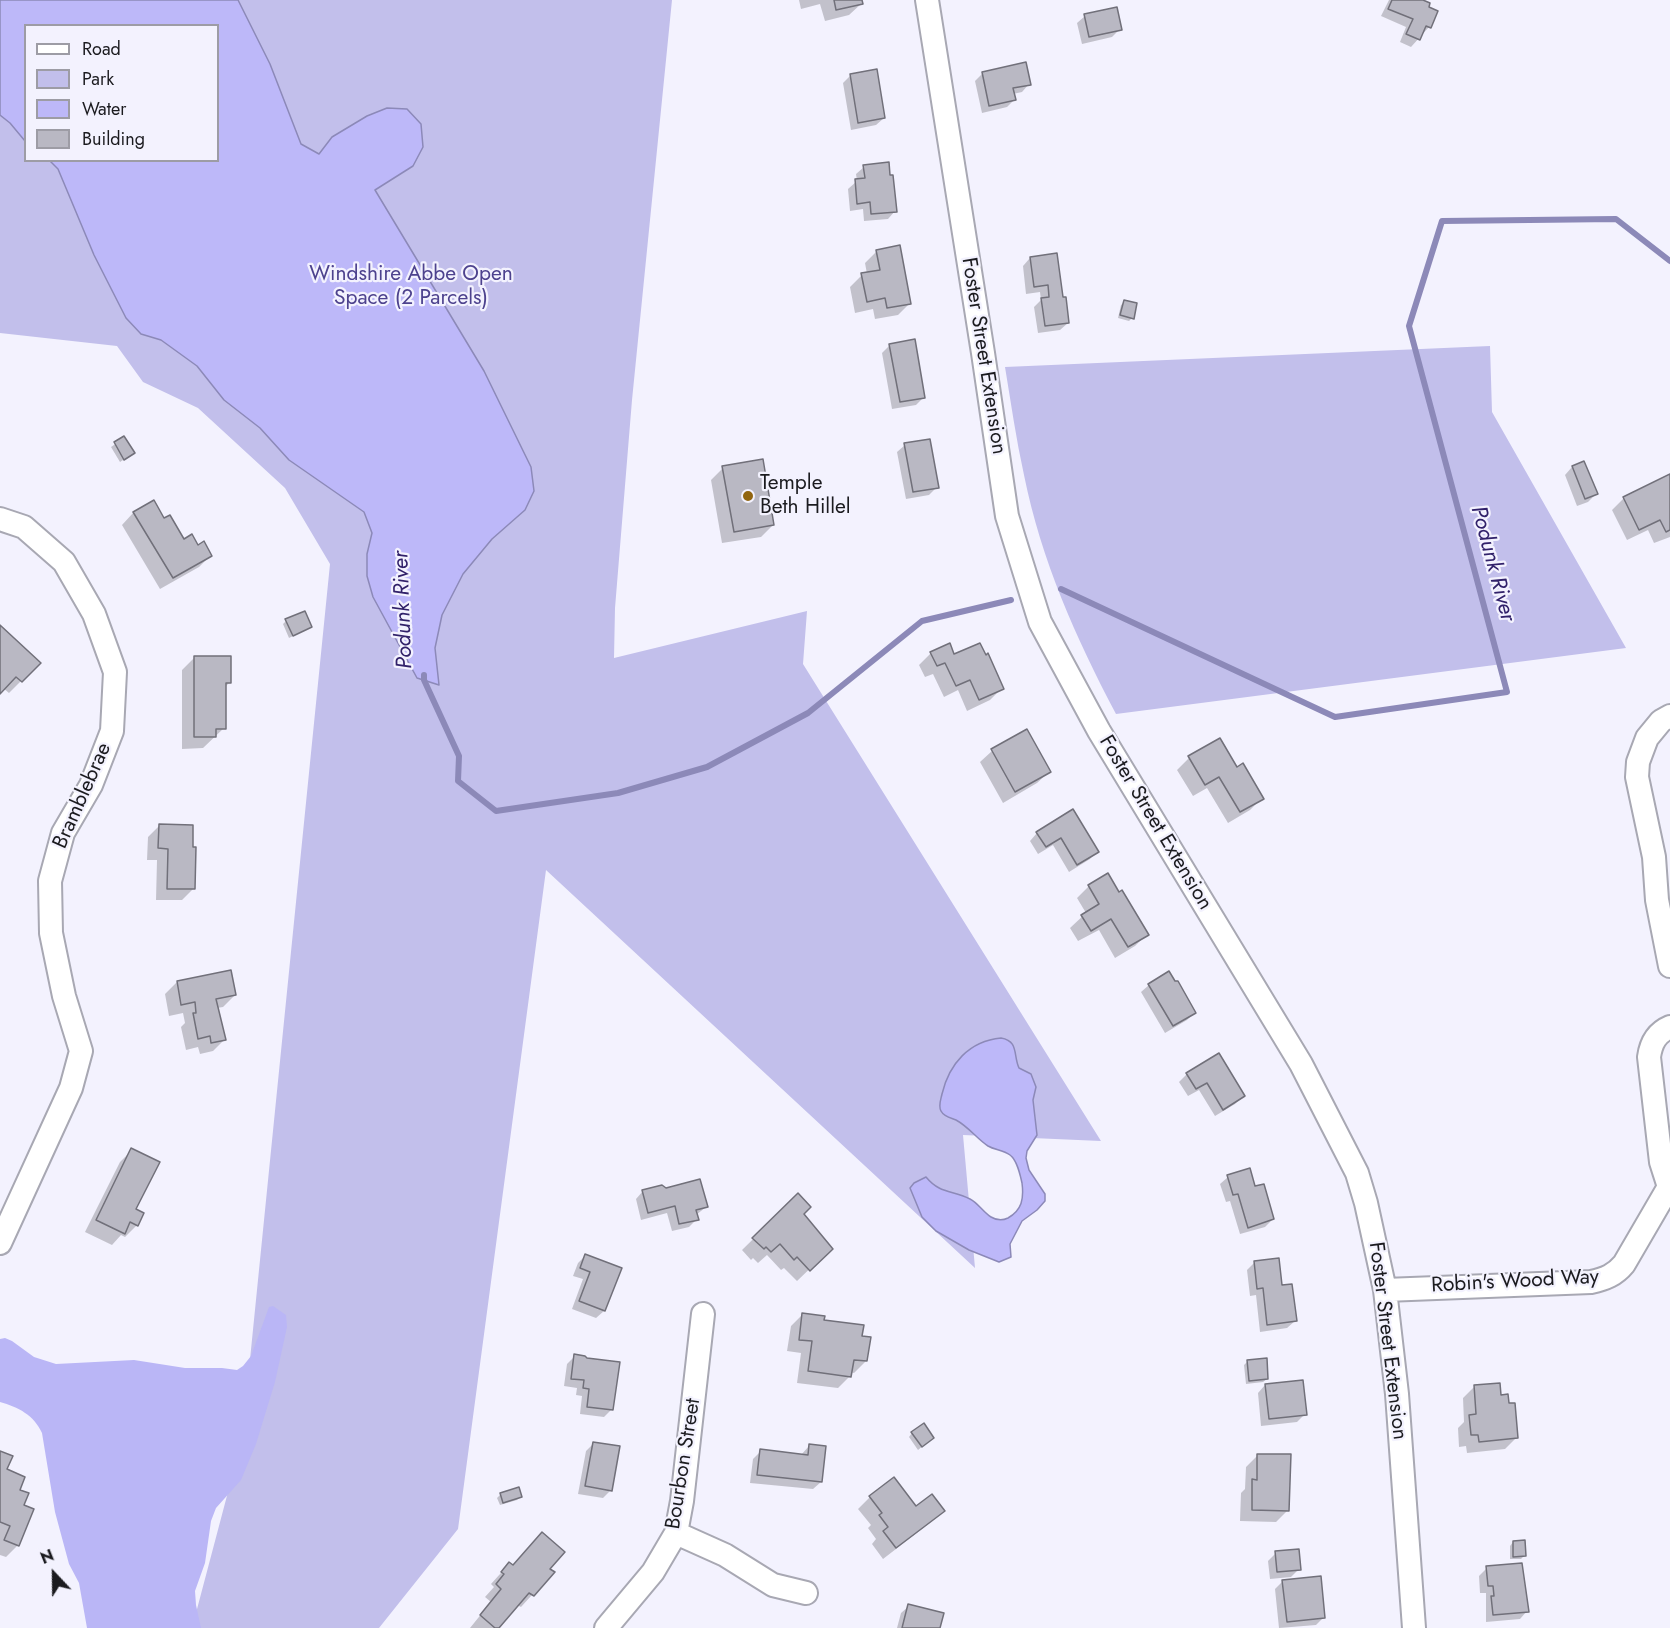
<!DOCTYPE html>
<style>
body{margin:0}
#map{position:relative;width:1670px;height:1628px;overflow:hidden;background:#f3f2fe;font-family:Jost,sans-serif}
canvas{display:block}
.legend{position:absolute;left:24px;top:24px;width:195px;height:138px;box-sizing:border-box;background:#f3f2fe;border:2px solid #9d9ca5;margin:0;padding:8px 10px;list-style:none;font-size:18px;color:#1b1b1f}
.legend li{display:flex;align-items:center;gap:12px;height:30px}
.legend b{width:30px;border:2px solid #9d9ca5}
.north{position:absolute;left:24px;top:1544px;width:60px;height:60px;-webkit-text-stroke:4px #f3f2fe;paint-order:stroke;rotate:338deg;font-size:16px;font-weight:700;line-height:24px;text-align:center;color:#1b1b1f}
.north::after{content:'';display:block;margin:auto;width:21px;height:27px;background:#1b1b1f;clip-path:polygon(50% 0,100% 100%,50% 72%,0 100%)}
</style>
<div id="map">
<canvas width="1670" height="1628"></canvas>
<ul class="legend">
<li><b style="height:8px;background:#fff"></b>Road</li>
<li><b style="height:16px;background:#c2bfeb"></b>Park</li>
<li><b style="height:16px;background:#bdb8f9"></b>Water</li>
<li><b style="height:16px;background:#b9b8c3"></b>Building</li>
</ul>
<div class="north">N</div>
</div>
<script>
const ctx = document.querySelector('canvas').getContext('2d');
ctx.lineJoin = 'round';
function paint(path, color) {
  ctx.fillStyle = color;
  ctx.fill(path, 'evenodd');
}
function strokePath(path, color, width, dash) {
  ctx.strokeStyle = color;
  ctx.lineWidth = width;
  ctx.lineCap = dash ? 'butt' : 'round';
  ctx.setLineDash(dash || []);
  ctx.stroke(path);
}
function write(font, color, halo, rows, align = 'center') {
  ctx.font = font + ' Jost,sans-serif';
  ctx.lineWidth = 4.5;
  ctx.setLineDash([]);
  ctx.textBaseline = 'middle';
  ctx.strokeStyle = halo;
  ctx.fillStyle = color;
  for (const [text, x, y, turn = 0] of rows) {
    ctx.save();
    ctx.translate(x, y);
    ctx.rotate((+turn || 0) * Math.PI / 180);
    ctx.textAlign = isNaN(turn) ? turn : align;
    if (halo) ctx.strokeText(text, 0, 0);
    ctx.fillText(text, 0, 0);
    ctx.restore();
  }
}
paint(new Path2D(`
 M 0,0 L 672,0 L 632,400 L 615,608 L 614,658 L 807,611 L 803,664 L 1101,1141 L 963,1135 L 975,1268 L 546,870 L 458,1529 L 379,1628 L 192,1628 L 242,1439 L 330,564 L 285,488 L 198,408 L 143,382 L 117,346 L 0,333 ZM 26,26 L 218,26 L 218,160 L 26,160 Z
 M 1490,346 L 1492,412 L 1626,648 L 1116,714 C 1076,638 1041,560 1024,475 C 1016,439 1011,403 1005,367 Z`), '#c2bfeb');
paint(new Path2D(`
 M 273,1306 L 286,1315 L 287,1327 L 275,1382 L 256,1444 L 241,1480 L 216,1508 L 211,1521 L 205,1563 L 195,1591 L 196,1605 L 201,1628 L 87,1628 L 79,1583 L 69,1564 L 55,1512 L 42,1433 C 34,1415 18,1407 0,1402 L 0,1339 L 5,1338 L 12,1341 L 34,1357 L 56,1364 L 134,1360 L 185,1368 L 222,1368 L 237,1370 L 243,1366 L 251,1356 L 269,1307 Z`), '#bab6f6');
const water = new Path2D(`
 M 0,0 L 238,0 L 270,64 L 301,144 L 319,154 L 332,137 L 367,116 L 387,108 L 407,109 L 421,124 L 423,147 L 413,166 L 375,190 L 484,371 L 531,467 L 534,491 L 525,510 L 492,539 L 463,574 L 442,615 L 435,648 L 439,685 L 417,678 L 373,597 L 367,576 L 367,554 L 372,533 L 364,512 L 289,460 L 260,428 L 224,400 L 197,366 L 161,340 L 141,334 L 126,318 L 94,255 L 58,169 L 50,161 L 218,160 L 218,26 L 26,26 L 25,141 L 10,123 L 0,115 Z
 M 1001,1038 C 1019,1041 1013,1055 1019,1068 L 1031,1074 L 1036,1087 L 1033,1100 L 1037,1135 L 1027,1151 L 1026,1158 L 1029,1170 L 1045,1194 L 1045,1201 L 1037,1210 L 1022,1221 L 1010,1244 L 1011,1257 L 999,1262 L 969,1250 L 936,1231 L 922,1217 L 910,1188 L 914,1183 L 926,1177 C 940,1194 952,1190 970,1199 C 978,1203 983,1212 991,1217 C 996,1220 1002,1221 1008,1218 C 1022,1210 1024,1199 1022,1183 C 1020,1174 1017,1160 1010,1155 C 1003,1150 995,1150 988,1146 C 977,1139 969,1127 956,1120 C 951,1118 944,1117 941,1111 C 938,1106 941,1099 942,1094 C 949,1064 969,1041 1001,1038 Z`);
paint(water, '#bdb8f9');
strokePath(water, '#8c89b8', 1.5);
paint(new Path2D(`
 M 799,0 L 860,0 L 861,4 L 849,15 L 825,21 L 820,4 L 801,9 Z
 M 1389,0 L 1419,0 L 1429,27 L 1411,47 L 1400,42 L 1406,27 L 1381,16 Z
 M 1085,16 L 1120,29 L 1112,37 L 1082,44 L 1077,23 Z
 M 983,73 L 1029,84 L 1022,92 L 1013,94 L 1014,100 L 1007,107 L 982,113 L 975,81 Z
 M 851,75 L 884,118 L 876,125 L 851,130 L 843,83 Z
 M 864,167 L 895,211 L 888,219 L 864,221 L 863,209 L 850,211 L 848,189 L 857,181 L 856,174 Z
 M 877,251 L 910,303 L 898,315 L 875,319 L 873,309 L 855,313 L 850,287 L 862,275 L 867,274 L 865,263 Z
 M 1030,258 L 1062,299 L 1068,323 L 1060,330 L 1038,333 L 1034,307 L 1041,300 L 1040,292 L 1026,294 L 1023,266 Z
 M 1124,302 L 1132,318 L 1129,321 L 1118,318 L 1121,305 Z
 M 890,345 L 924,397 L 916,405 L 892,409 L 882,353 Z
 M 124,438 L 129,456 L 120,462 L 111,447 Z
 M 905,445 L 937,487 L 929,495 L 906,499 L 897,452 Z
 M 1583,463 L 1596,494 L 1588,502 L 1577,506 L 1565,475 L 1572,467 Z
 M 723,468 L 773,525 L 761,537 L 722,543 L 711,480 Z
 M 1670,476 L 1670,537 L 1654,543 L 1648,530 L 1627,540 L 1612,510 L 1624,498 Z
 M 153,502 L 164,520 L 183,541 L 211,555 L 199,567 L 160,589 L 122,525 L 133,513 Z
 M 286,621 L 311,627 L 289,638 L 283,624 Z
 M 0,627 L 39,663 L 9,693 L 3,688 L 0,691 Z
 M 931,653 L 954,656 L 1002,688 L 990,700 L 967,711 L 958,690 L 944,697 L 933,674 L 925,677 L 919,665 Z
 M 194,658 L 230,682 L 224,688 L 224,728 L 203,748 L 182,749 L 182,670 Z
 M 992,751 L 1049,772 L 1037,783 L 1003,803 L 980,762 Z
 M 1189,758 L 1236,769 L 1262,798 L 1250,810 L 1228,823 L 1207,788 L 1193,796 L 1177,770 Z
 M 1073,811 L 1097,851 L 1090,859 L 1069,872 L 1053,845 L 1038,854 L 1030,841 L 1037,833 Z
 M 160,825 L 191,848 L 194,888 L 182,900 L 156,900 L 157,860 L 147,860 L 148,837 Z
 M 1089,886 L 1147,934 L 1135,946 L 1115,958 L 1099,930 L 1078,941 L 1070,928 L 1086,913 L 1077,898 Z
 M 177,982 L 235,995 L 223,1007 L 217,1008 L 225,1039 L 213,1051 L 200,1054 L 198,1047 L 186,1050 L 181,1027 L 185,1023 L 183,1013 L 169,1016 L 165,994 Z
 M 1149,985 L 1195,1012 L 1187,1020 L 1165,1033 L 1141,992 Z
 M 1187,1074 L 1243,1096 L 1235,1104 L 1215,1116 L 1199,1090 L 1188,1096 L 1179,1082 Z
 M 132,1150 L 137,1225 L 125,1237 L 121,1235 L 112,1245 L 85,1232 L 120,1162 Z
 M 1228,1177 L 1254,1188 L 1273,1219 L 1265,1227 L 1240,1234 L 1230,1201 L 1226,1202 L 1220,1184 Z
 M 643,1191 L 706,1207 L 696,1215 L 697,1219 L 689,1227 L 672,1231 L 667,1213 L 641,1220 L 636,1199 Z
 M 798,1195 L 802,1214 L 819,1260 L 797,1281 L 784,1268 L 781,1270 L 767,1255 L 758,1263 L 753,1258 L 751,1260 L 742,1250 Z
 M 585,1256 L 604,1311 L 596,1318 L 572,1309 L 583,1279 L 573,1276 L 578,1263 Z
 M 1255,1262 L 1295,1321 L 1287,1328 L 1260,1332 L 1256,1295 L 1250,1296 L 1247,1270 Z
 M 803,1314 L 861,1337 L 866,1361 L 854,1373 L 850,1372 L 850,1376 L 838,1388 L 797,1383 L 801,1353 L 787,1351 L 791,1326 Z
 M 575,1356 L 612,1409 L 604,1417 L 580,1414 L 582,1396 L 576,1395 L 577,1388 L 564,1386 L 567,1364 Z
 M 1247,1362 L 1267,1379 L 1263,1382 L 1246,1384 L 1244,1365 Z
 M 1265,1385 L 1305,1414 L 1297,1422 L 1261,1426 L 1258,1393 Z
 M 1475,1386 L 1500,1397 L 1517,1437 L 1505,1449 L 1467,1453 L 1466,1446 L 1459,1447 L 1458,1428 L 1464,1422 L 1463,1398 Z
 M 912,1433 L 929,1441 L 918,1450 L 909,1437 Z
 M 593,1444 L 611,1490 L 603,1498 L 578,1494 L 586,1451 Z
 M 809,1446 L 821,1482 L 813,1489 L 750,1483 L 753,1459 L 761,1451 L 801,1455 Z
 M 0,1452 L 5,1470 L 18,1490 L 22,1506 L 18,1545 L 6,1557 L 0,1555 Z
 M 1258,1455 L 1288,1510 L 1276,1522 L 1240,1521 L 1241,1493 L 1245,1489 L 1246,1467 Z
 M 501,1494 L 521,1496 L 517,1500 L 500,1505 L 497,1498 Z
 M 870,1497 L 916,1508 L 943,1511 L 931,1522 L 883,1559 L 872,1544 L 876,1539 L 868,1528 L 871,1525 L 858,1509 Z
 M 542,1534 L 548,1569 L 552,1573 L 521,1607 L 517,1605 L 497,1628 L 470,1628 L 491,1602 L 485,1597 L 494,1587 L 491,1584 L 509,1564 L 512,1566 Z
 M 1513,1542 L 1524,1556 L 1521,1559 L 1510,1559 L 1510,1546 Z
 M 1276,1553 L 1299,1569 L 1291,1577 L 1270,1579 L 1268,1561 Z
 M 1487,1568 L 1527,1611 L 1520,1619 L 1486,1622 L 1486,1593 L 1480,1593 L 1479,1576 Z
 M 1283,1581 L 1324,1617 L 1316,1625 L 1279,1628 L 1275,1589 Z
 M 909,1606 L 938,1628 L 897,1628 L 901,1613 Z`), '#0003');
strokePath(new Path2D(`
 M 1061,589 L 1335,717 L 1507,692 L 1409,326 L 1442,221 L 1616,219 L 1670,261
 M 424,675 L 424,680 L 459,756 L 458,781 L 496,811 L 618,793 L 707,767 L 808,713 L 922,621 L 1011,600`), '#8c89b8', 6);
const building = new Path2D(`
 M 834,0 L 862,0 L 863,4 L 836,10 Z
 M 1392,0 L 1423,0 L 1430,3 L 1429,7 L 1438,11 L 1431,28 L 1426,26 L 1420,40 L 1406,34 L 1413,19 L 1388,9 Z
 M 1117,7 L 1122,30 L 1089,37 L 1084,14 Z
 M 1026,62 L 1031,85 L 1013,88 L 1016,100 L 989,106 L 982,72 Z
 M 877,69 L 885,118 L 858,123 L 850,74 Z
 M 889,162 L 890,175 L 893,175 L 897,212 L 871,214 L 870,202 L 857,204 L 855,179 L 865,178 L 863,165 Z
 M 900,245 L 911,304 L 887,308 L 885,298 L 867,302 L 861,273 L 880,270 L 876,250 Z
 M 1057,253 L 1063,297 L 1066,297 L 1069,323 L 1045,326 L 1041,298 L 1049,297 L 1048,285 L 1034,287 L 1030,257 Z
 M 1124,300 L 1137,303 L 1134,319 L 1120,315 Z
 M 915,339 L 925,398 L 900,402 L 889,344 Z
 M 124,436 L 135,453 L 124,460 L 114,442 Z
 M 930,439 L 939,488 L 913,492 L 904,443 Z
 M 763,459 L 774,525 L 734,532 L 722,466 Z
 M 1584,461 L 1598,494 L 1585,499 L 1572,466 Z
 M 1670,474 L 1670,530 L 1666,532 L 1660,520 L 1639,530 L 1623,497 Z
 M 154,500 L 164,518 L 170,515 L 184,539 L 192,534 L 198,545 L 204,541 L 212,556 L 173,578 L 133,512 Z
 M 305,611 L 312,627 L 293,636 L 285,619 Z
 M 0,625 L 41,663 L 22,682 L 16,677 L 0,694 Z
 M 950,643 L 954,654 L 980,643 L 986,655 L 988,653 L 1004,689 L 979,700 L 970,680 L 956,686 L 945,663 L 937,666 L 930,652 Z
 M 194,656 L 231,656 L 231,683 L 226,683 L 226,729 L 216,729 L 216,737 L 194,737 Z
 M 1027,729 L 1051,772 L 1015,792 L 991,749 Z
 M 1220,738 L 1237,767 L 1243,763 L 1264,799 L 1240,812 L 1219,777 L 1205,785 L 1188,756 Z
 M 1073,809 L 1099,852 L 1077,865 L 1061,838 L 1046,847 L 1036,832 Z
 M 159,824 L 193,825 L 193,847 L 196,847 L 195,889 L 167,889 L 168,849 L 158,848 Z
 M 1108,873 L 1119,892 L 1122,890 L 1149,935 L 1128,947 L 1111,919 L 1091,931 L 1081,915 L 1099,904 L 1088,885 Z
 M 231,970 L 236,995 L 216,999 L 226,1040 L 211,1043 L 210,1036 L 198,1039 L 193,1013 L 196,1013 L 195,1002 L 181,1005 L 177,981 Z
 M 1169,971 L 1175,981 L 1178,981 L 1196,1013 L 1173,1026 L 1148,984 Z
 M 1219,1053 L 1245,1096 L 1223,1110 L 1207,1083 L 1196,1089 L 1186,1073 Z
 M 131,1148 L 160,1162 L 136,1209 L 144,1213 L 138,1226 L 130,1222 L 125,1234 L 96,1220 Z
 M 1250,1168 L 1255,1186 L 1264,1184 L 1274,1219 L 1248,1228 L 1238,1194 L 1233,1195 L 1227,1175 Z
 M 700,1179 L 708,1207 L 696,1210 L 699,1220 L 679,1224 L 675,1206 L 648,1213 L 642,1190 L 662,1185 L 666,1188 Z
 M 798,1193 L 811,1207 L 804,1214 L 833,1249 L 810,1271 L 797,1257 L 794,1260 L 780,1244 L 771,1252 L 766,1247 L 764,1249 L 752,1238 Z
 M 585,1254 L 622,1268 L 605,1311 L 579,1301 L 590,1272 L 580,1268 Z
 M 1279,1258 L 1282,1285 L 1292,1284 L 1297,1321 L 1267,1325 L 1263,1288 L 1257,1289 L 1254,1261 Z
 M 802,1313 L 825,1316 L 824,1320 L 864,1325 L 862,1336 L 871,1337 L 867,1361 L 854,1360 L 851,1377 L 808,1371 L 812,1341 L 799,1340 Z
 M 574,1354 L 585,1356 L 587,1358 L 620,1362 L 613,1410 L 587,1407 L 589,1389 L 583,1388 L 584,1380 L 571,1379 Z
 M 1267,1358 L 1268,1379 L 1249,1381 L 1247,1360 Z
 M 1303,1380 L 1307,1415 L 1269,1419 L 1265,1384 Z
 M 1500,1383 L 1501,1395 L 1508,1394 L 1509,1403 L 1515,1403 L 1518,1438 L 1479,1442 L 1478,1435 L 1471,1435 L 1469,1415 L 1476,1414 L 1474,1385 Z
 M 924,1423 L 934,1438 L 922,1447 L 911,1432 Z
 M 593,1442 L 620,1446 L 612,1491 L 585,1486 Z
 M 809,1444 L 826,1446 L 822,1482 L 757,1475 L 760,1449 L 808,1455 Z
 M 0,1451 L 13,1456 L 7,1469 L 25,1477 L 20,1490 L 29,1493 L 24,1505 L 34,1509 L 19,1546 L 4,1540 L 10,1526 L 0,1522 Z
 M 1257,1454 L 1291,1454 L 1289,1511 L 1252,1510 L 1252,1479 L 1257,1480 Z
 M 894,1477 L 916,1506 L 932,1494 L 945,1511 L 896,1548 L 883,1531 L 888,1527 L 879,1515 L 882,1513 L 869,1496 Z
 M 519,1487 L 522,1497 L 503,1503 L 500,1493 Z
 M 542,1532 L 565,1552 L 550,1569 L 555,1572 L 534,1596 L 529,1593 L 499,1628 L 495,1628 L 480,1615 L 501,1589 L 496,1584 L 504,1574 L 501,1572 L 509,1562 L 513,1565 Z
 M 1525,1540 L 1526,1556 L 1513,1557 L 1513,1541 Z
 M 1299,1549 L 1301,1570 L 1277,1572 L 1275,1551 Z
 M 1522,1563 L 1529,1612 L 1493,1615 L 1491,1596 L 1494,1596 L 1493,1586 L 1488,1586 L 1486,1566 Z
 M 1321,1576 L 1325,1618 L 1287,1622 L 1282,1580 Z
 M 908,1604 L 944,1613 L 940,1628 L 902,1628 Z`);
paint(building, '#b9b8c3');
strokePath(building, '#71707a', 1.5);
const street = new Path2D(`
 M 927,0 L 983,353 L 1007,516 L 1040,622 L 1099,731 L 1301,1064 L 1357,1173 L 1366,1203 L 1385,1290 L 1397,1394 L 1414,1628
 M 0,519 L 24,527 L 64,562 L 94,614 L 115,672 L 112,731 L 91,785 L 63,833 L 50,881 L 51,933 L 64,996 L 81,1051 L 71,1088 L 0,1243
 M 1670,716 L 1661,721 L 1647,738 L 1638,762 L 1637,777 L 1654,857 L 1657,900 L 1670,966
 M 1669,1187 L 1661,1162 L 1649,1057 C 1651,1043 1656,1033 1670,1027
 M 1385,1290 L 1591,1282 C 1605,1279 1615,1275 1624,1264 L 1670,1185
 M 676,1533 L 725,1555 L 773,1585 L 806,1593
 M 606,1628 L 653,1572 L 676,1533 L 682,1501 L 703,1314`);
strokePath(street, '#a8a8b3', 26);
strokePath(street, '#fff', 22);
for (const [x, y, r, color] of [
 [748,496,6,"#91650f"]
]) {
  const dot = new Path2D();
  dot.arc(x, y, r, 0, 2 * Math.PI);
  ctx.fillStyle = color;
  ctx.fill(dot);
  strokePath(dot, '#f3f2fe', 2);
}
write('21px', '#4d428e', '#f3f2fe', [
 ["Windshire Abbe Open",411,275],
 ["Space (2 Parcels)",411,299]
]);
write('21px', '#1b1b1f', '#f3f2fe', [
 ["Foster Street Extension",983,356,81],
 ["Bramblebrae",83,796,-66],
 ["Foster Street Extension",1155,823,59],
 ["Robin's Wood Way",1515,1282,-3],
 ["Foster Street Extension",1387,1341,83],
 ["Bourbon Street",684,1464,-81]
]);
write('21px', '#1b1b1f', '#f3f2fe', [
 ["Temple",760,484],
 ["Beth Hillel",760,508]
], 'left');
write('italic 22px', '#31216a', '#f3f2fe', [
 ["Podunk River",1492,564,75],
 ["Podunk River",404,610,-92]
]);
</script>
